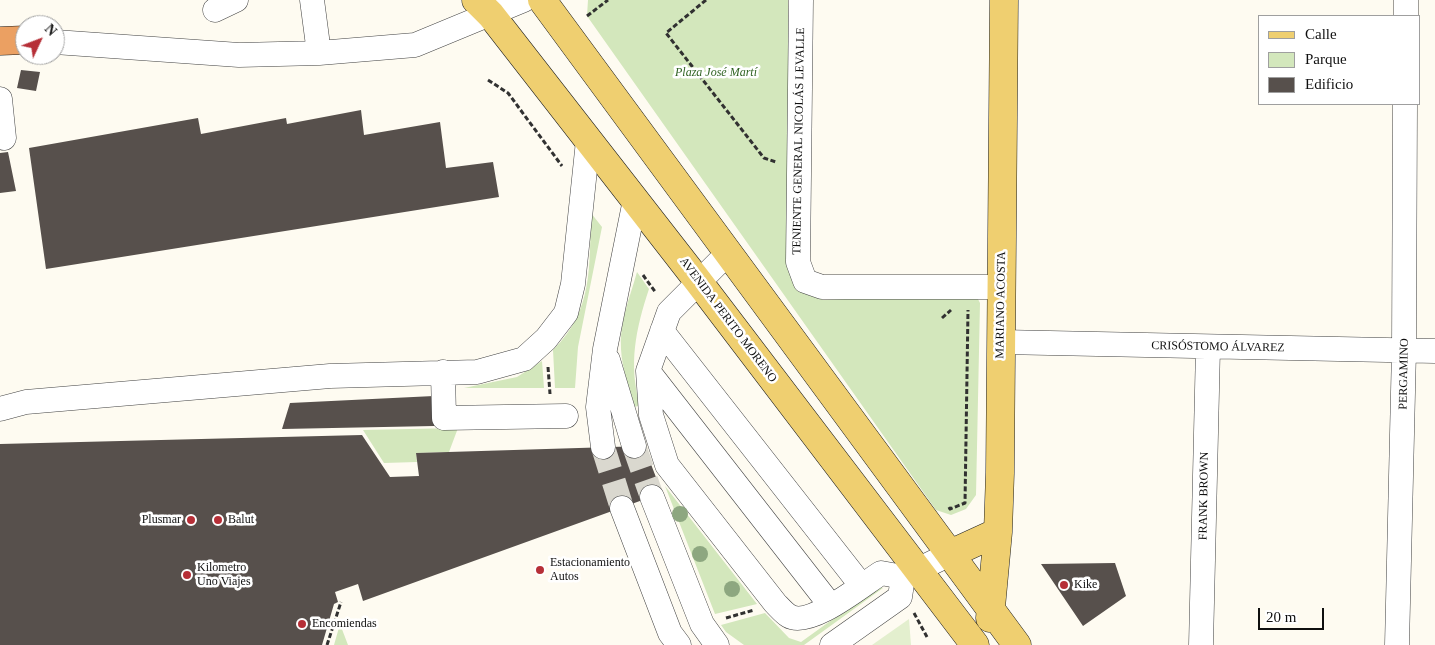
<!DOCTYPE html>
<meta charset="utf-8">
<style>
body{margin:0}
#map{position:relative;width:1435px;height:645px;overflow:hidden;background:#fefbf1;font-family:Georgia,serif}
canvas{display:block}
.legend{position:absolute;left:1258px;top:15px;width:162px;height:90px;box-sizing:border-box;background:#fff;border:1px solid #9f9f9f;margin:0;padding:6px 9px;list-style:none;font-size:15px;color:#0f0f0f}
.legend li{display:flex;align-items:center;gap:10px;height:25px}
.legend b{width:25px;border:1px solid #9f9f9f}
.north{position:absolute;left:15px;top:15px;width:50px;height:50px;box-sizing:border-box;background:#fff;border:1px solid #9f9f9f;border-radius:50%;rotate:47deg;font-size:14px;font-weight:700;line-height:20px;text-align:center;color:#0f0f0f}
.north::after{content:'';display:block;margin:auto;width:18px;height:22px;background:#b62f37;clip-path:polygon(50% 0,100% 100%,50% 72%,0 100%)}
.scale{position:absolute;left:1258px;top:608px;width:66px;height:22px;box-sizing:border-box;border:2px solid #0f0f0f;border-top:0;padding-left:6px;font-size:15px;line-height:18px;white-space:nowrap;color:#0f0f0f;-webkit-text-stroke:4px #fff;paint-order:stroke}
</style>
<div id="map">
<canvas width="1435" height="645"></canvas>
<ul class="legend">
<li><b style="height:6px;background:#efcf70"></b>Calle</li>
<li><b style="height:14px;background:#d3e7bc"></b>Parque</li>
<li><b style="height:14px;background:#57504c"></b>Edificio</li>
</ul>
<div class="north">N</div>
<div class="scale">20 m</div>
</div>
<script>
const ctx = document.querySelector('canvas').getContext('2d');
ctx.lineJoin = 'round';
function paint(path, color) {
  ctx.fillStyle = color;
  ctx.fill(path, 'evenodd');
}
function strokePath(path, color, width, dash) {
  ctx.strokeStyle = color;
  ctx.lineWidth = width;
  ctx.lineCap = dash ? 'butt' : 'round';
  ctx.setLineDash(dash || []);
  ctx.stroke(path);
}
function write(font, color, halo, rows, align = 'center') {
  ctx.font = font + ' Georgia,serif';
  ctx.lineWidth = 5;
  ctx.setLineDash([]);
  ctx.textBaseline = 'middle';
  ctx.strokeStyle = halo;
  ctx.fillStyle = color;
  for (const [text, x, y, turn = 0] of rows) {
    ctx.save();
    ctx.translate(x, y);
    ctx.rotate((+turn || 0) * Math.PI / 180);
    ctx.textAlign = isNaN(turn) ? turn : align;
    if (halo) ctx.strokeText(text, 0, 0);
    ctx.fillText(text, 0, 0);
    ctx.restore();
  }
}
paint(new Path2D(`
 M 588,0 L 788,0 L 790,274 L 800,289 L 823,300 L 975,293 L 980,303 L 976,495 L 966,509 L 951,515 L 936,510 L 587,16 Z
 M 591,213 L 602,227 L 578,347 L 575,388 L 555,388 L 553,350 C 594,310 589,265 591,213 Z
 M 637,272 L 649,289 C 636,328 628,365 640,405 L 635,407 C 629,388 622,369 621,349 C 619,323 630,297 637,272 Z
 M 542,361 L 544,388 L 464,388 L 517,377 Z
 M 458,428 L 449,452 L 416,453 L 417,462 L 384,463 L 363,430 Z
 M 665,486 L 757,604 L 715,614 Z
 M 879,586 L 883,588 L 804,645 L 744,645 L 726,632 L 721,625 L 765,613 L 789,638 L 801,642 Z
 M 340,624 L 348,645 L 334,645 Z`), '#d3e7bc');
paint(new Path2D(`
 M 909,619 L 911,645 L 872,645 Z`), '#e3efce');
paint(new Path2D(`
 M 21,70 L 40,72 L 36,91 L 17,88 Z
 M 361,110 L 364,135 L 440,122 L 446,168 L 493,162 L 499,197 L 46,269 L 29,148 L 198,118 L 201,134 L 286,118 L 287,124 Z
 M 8,152 L 16,191 L 0,193 L 0,153 Z
 M 434,396 L 434,426 L 282,429 L 290,403 Z
 M 362,435 L 390,477 L 419,476 L 416,453 L 644,446 L 662,493 L 363,601 L 358,584 L 335,592 L 338,602 L 334,604 L 322,645 L 0,645 L 0,444 Z
 M 1115,563 L 1126,596 L 1083,626 L 1041,564 Z`), '#57504c');
strokePath(new Path2D(`
 M 634,446 L 652,497
 M 603,447 L 622,508`), '#dad8cf', 24, [24, 12]);
const minor = new Path2D(`
 M 312,0 L 319,53
 M 801,0 L 798,262 L 805,281 L 822,287 L 1002,287
 M 215,10 L 236,0
 M 1406,16 L 1406,0
 M 55,42 L 239,55 L 319,53 L 415,45 L 524,0
 M 0,99 L 4,138
 M 728,253 L 669,312 L 648,371 L 651,415 L 667,465 L 775,603 C 779,607 784,613 789,616 C 810,628 862,585 881,573 L 903,577 L 950,554
 M 662,331 L 861,585
 M 1001,342 L 1435,351
 M 608,360 L 634,446
 M 648,371 L 831,606
 M 443,372 L 444,418 L 566,416
 M 0,409 L 26,402 L 330,376 L 477,372 L 524,359 L 546,339 L 566,313 L 573,284 L 588,141
 M 603,447 L 598,407 L 605,349 L 635,200
 M 652,497 L 702,624 L 717,645
 M 622,508 L 670,633 L 679,645
 M 832,645 L 900,597 L 903,577
 M 1201,645 L 1208,348
 M 1397,645 L 1404,350 L 1405,104`);
const major = new Path2D(`
 M 476,0 L 491,15 L 698,281 L 975,645
 M 542,0 L 1017,645
 M 950,554 L 998,532
 M 990,618 L 998,532 L 1000,473 L 1004,0`);
const highway = new Path2D(`
 M 0,41 L 25,40`);
strokePath(minor, '#424242', 25);
strokePath(major, '#202020', 29);
strokePath(highway, '#202020', 29);
strokePath(new Path2D(`
 M 706,0 L 666,33 L 764,158 L 776,162
 M 587,16 L 608,0
 M 488,80 L 508,93 L 562,166
 M 643,275 L 656,293
 M 942,318 L 951,310
 M 548,367 L 550,394
 M 949,507 L 950,509 L 965,503 L 968,310
 M 914,613 L 927,637
 M 726,618 L 754,610
 M 327,645 L 341,602`), '#313131', 3, [5, 2.5]);
strokePath(minor, '#fff', 24);
strokePath(major, '#efcf70', 28);
strokePath(highway, '#eba062', 28);
ctx.fillStyle = '#8da780';
for (const [x, y] of [
 [680,514],
 [700,554],
 [732,589]
]) {
  ctx.beginPath();
  ctx.arc(x, y, 8, 0, 2 * Math.PI);
  ctx.fill();
}
for (const [x, y, r, color] of [
 [191,520,5,"#b62f37"],
 [218,520,5,"#b62f37"],
 [540,570,5,"#b62f37"],
 [187,575,5,"#b62f37"],
 [1064,585,5,"#b62f37"],
 [302,624,5,"#b62f37"]
]) {
  const dot = new Path2D();
  dot.arc(x, y, r, 0, 2 * Math.PI);
  ctx.fillStyle = color;
  ctx.fill(dot);
  strokePath(dot, '#fff', 2);
}
write('italic 12px', '#306323', '#fff', [
 ["Plaza José Martí",716,73]
]);
write('12px', '#0f0f0f', '#fff', [
 ["TENIENTE GENERAL NICOLÁS LEVALLE",799,141,-89],
 ["MARIANO ACOSTA",1001,305,-89],
 ["AVENIDA PERITO MORENO",728,320,53],
 ["CRISÓSTOMO ÁLVAREZ",1218,347,1],
 ["PERGAMINO",1404,374,-89],
 ["FRANK BROWN",1204,496,-89]
]);
write('12px', '#0f0f0f', '#fff', [
 ["Plusmar",181,520,"right"],
 ["Balut",228,520],
 ["Estacionamiento",550,563],
 ["Autos",550,577],
 ["Kilometro",197,568],
 ["Uno Viajes",197,582],
 ["Kike",1074,585],
 ["Encomiendas",312,624]
], 'left');
</script>
